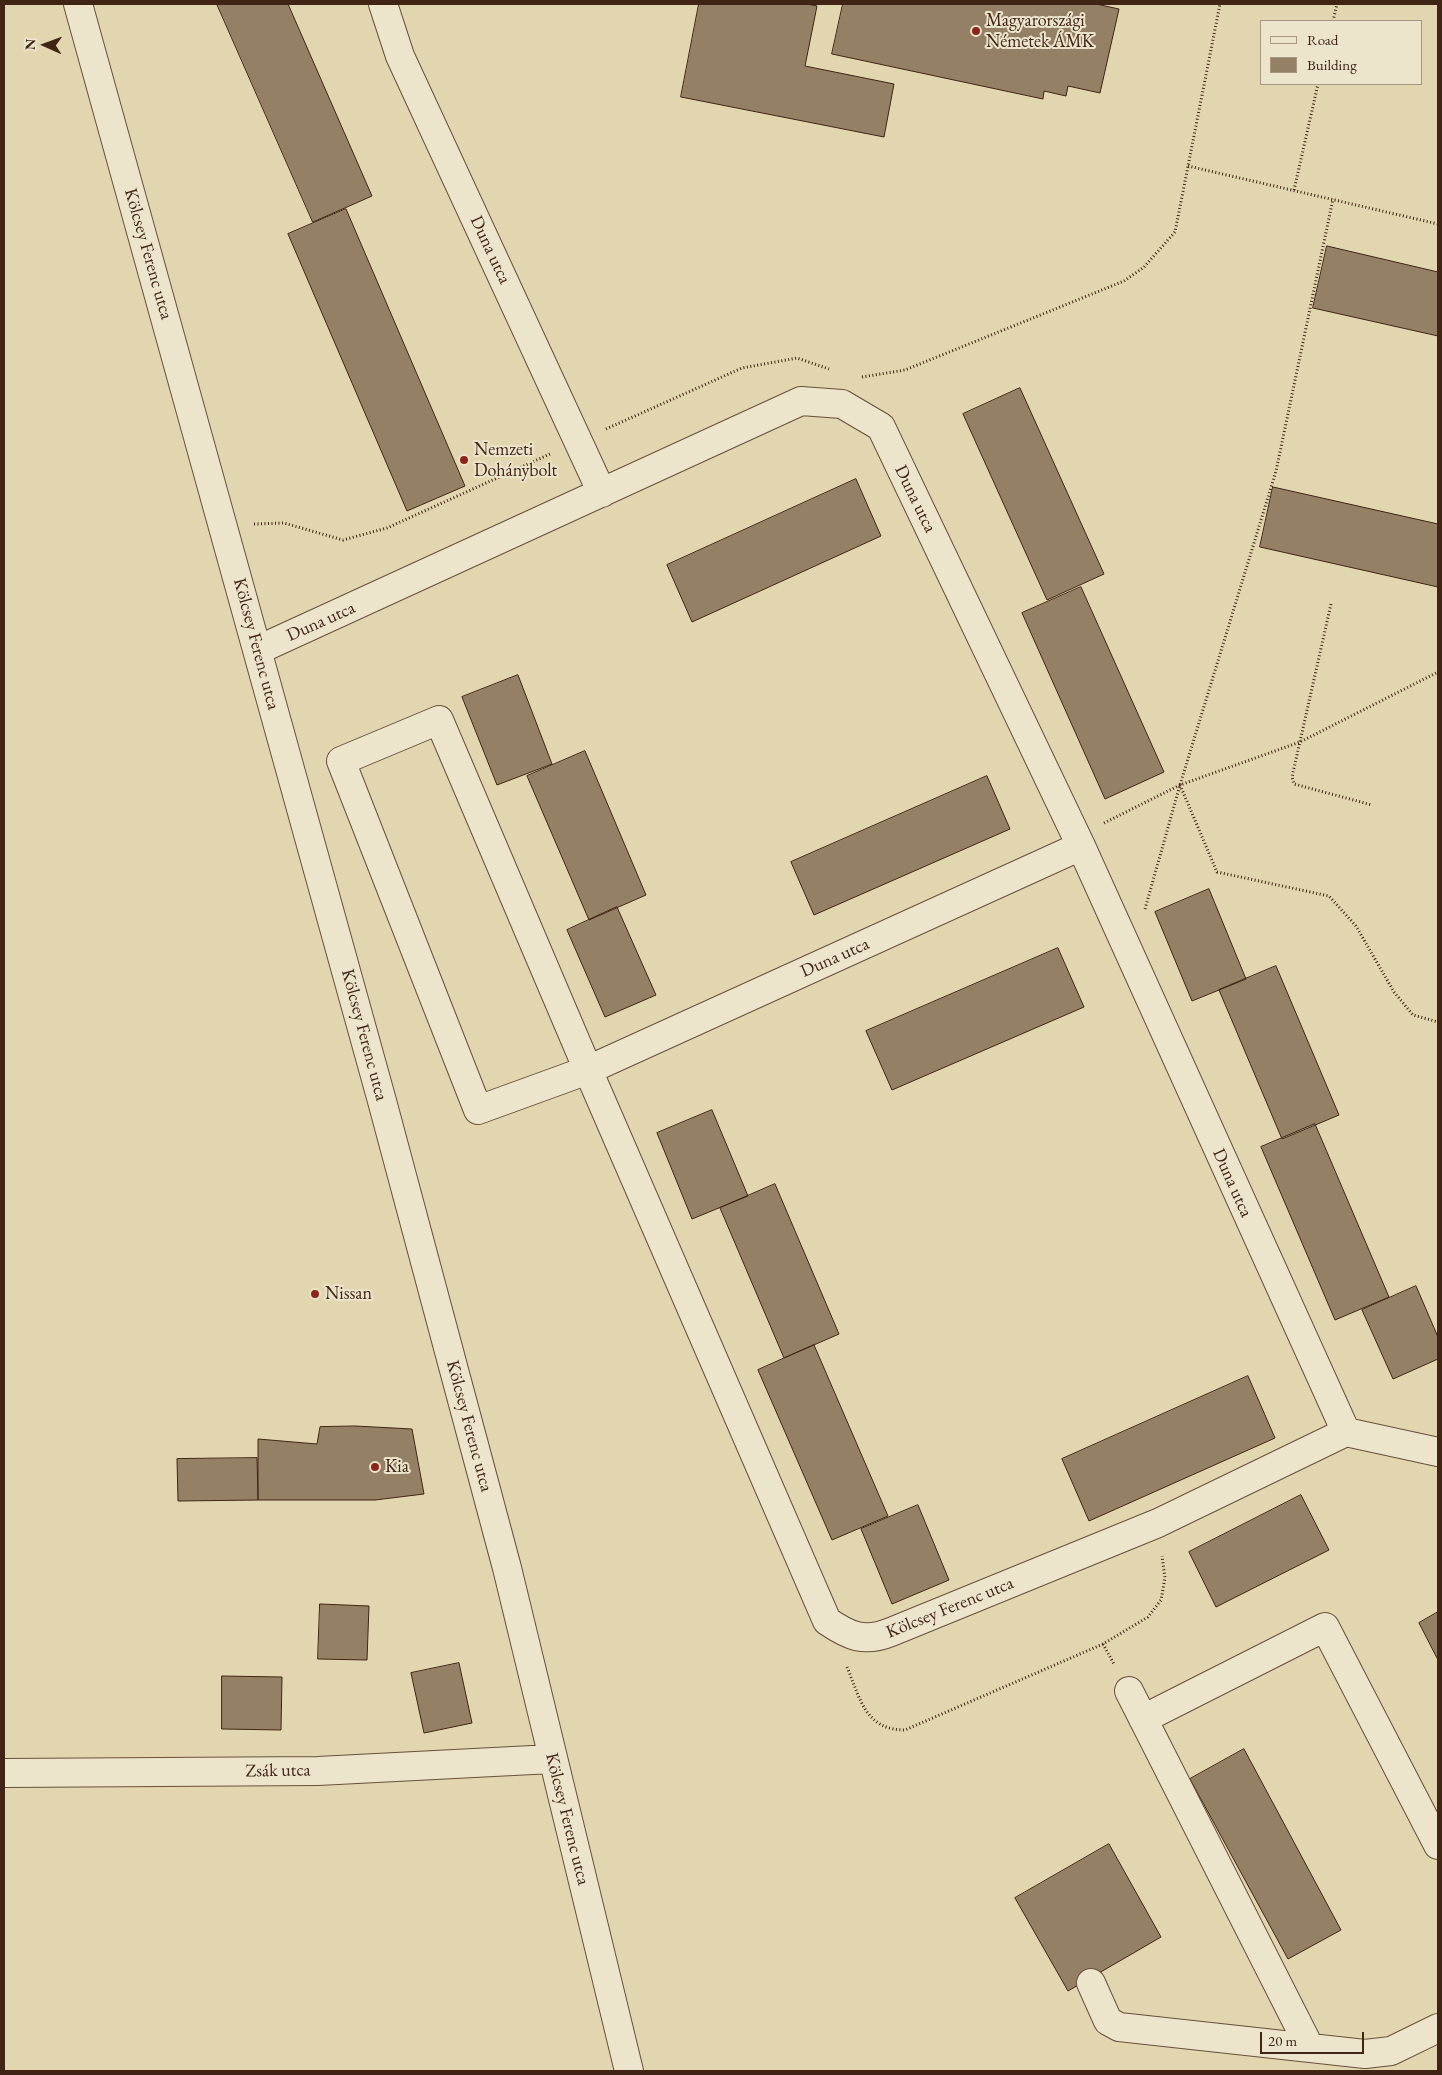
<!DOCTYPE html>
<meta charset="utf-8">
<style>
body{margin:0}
#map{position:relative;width:1442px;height:2075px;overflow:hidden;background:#e1d6af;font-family:"EB Garamond",serif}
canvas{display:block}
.frame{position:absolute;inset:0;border:5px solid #402414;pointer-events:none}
.legend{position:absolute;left:1260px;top:20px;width:162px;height:65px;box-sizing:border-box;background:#ece4cb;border:1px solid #a79782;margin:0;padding:6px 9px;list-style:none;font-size:15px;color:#402414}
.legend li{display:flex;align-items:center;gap:10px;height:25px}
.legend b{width:25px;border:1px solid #a79782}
.north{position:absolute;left:20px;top:20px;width:50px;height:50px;-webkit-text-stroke:4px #ece4cb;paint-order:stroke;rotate:272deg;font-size:14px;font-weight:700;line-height:20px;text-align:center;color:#402414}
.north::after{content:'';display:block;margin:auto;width:18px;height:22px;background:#402414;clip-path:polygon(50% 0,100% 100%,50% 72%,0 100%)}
.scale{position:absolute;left:1260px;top:2032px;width:104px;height:22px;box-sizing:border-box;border:2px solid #402414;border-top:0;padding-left:6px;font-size:15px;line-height:18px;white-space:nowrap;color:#402414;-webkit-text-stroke:4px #ece4cb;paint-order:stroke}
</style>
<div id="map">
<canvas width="1442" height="2075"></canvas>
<div class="frame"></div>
<ul class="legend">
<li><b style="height:6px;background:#ece4cb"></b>Road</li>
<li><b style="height:14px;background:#948165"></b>Building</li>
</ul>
<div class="north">N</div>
<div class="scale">20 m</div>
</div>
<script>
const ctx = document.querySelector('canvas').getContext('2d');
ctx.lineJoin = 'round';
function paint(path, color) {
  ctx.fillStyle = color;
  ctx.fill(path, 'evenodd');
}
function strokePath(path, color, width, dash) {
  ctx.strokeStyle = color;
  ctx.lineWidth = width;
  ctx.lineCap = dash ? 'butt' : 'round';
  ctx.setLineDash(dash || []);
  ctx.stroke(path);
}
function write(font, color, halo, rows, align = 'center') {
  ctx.font = font + ' "EB Garamond",serif';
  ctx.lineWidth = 4;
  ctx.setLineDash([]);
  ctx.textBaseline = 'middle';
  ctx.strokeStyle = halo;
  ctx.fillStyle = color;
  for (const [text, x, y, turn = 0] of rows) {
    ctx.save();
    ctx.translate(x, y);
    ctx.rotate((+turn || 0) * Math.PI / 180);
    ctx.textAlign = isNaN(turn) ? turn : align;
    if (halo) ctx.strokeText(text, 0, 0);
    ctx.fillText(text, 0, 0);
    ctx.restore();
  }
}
const building = new Path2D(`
 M 217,4 L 288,4 L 372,196 L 313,222 Z
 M 699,4 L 807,4 L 817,6 L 805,66 L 894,84 L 884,137 L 681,97 Z
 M 843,4 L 1096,4 L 1119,9 L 1100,93 L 1068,86 L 1066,96 L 1044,91 L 1043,99 L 832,54 Z
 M 346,209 L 465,486 L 407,511 L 288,234 Z
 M 1327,246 L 1438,272 L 1438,336 L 1313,308 Z
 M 1020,388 L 1104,574 L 1047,600 L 963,414 Z
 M 856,479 L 881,536 L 692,622 L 667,565 Z
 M 1273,487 L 1438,524 L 1438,587 L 1260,547 Z
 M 1081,587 L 1164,772 L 1105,799 L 1022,613 Z
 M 518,675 L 552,764 L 497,785 L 462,697 Z
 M 585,751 L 646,895 L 589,920 L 527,776 Z
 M 987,776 L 1010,829 L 814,915 L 791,862 Z
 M 1209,889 L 1246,979 L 1192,1001 L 1155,912 Z
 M 617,907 L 656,995 L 605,1017 L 567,930 Z
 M 1058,948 L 1084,1007 L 892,1090 L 866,1031 Z
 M 1276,966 L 1339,1115 L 1282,1139 L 1219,990 Z
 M 712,1110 L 748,1196 L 692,1219 L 657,1133 Z
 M 1315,1124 L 1389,1297 L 1335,1320 L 1261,1147 Z
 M 775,1184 L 839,1334 L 784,1358 L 720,1208 Z
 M 1416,1286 L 1438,1337 L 1438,1359 L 1393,1379 L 1362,1310 Z
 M 814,1345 L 888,1516 L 832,1540 L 758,1370 Z
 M 1248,1376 L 1275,1438 L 1089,1521 L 1062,1459 Z
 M 355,1426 L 412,1429 L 424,1494 L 375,1500 L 258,1500 L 258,1439 L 317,1444 L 320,1427 Z
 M 257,1458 L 258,1500 L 178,1501 L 177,1459 Z
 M 1301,1495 L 1329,1550 L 1216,1607 L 1189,1552 Z
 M 918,1505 L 949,1580 L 892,1604 L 861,1529 Z
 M 320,1604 L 369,1606 L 367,1660 L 318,1659 Z
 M 1438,1612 L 1438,1660 L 1419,1623 Z
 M 459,1663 L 472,1723 L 424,1733 L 411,1673 Z
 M 222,1676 L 282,1677 L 281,1730 L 222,1729 Z
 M 1244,1749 L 1341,1930 L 1288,1959 L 1190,1779 Z
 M 1109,1844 L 1161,1937 L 1068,1991 L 1015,1898 Z`);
paint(building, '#948165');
strokePath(building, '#402414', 1);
const minor = new Path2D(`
 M 78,4 L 382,1101 L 507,1568 L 629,2071
 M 383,4 L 400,56 L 602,493
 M 258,650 L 801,401 L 842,404 L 881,427 L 1081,846 L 1346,1432
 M 1081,846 L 588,1070 L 478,1110 L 341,761 L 439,720 L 588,1070 L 827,1621 C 849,1636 864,1643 891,1632 L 1158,1523 L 1346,1432
 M 1346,1432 L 1438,1452
 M 1129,1691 L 1310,2048
 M 1143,1719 L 1325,1627 L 1438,1845
 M 4,1773 L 318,1771 L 552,1759
 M 1091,1983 L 1108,2021 L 1119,2027 L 1365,2054 L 1391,2051 L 1438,2028`);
strokePath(minor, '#68503b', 30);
strokePath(new Path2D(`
 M 1333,21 L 1337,4
 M 1188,166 L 1438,224
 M 1294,190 L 1318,84
 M 862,377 L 905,370 L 1124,281 L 1144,267 L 1175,232 L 1220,4
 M 606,429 L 742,368 L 797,358 L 829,369
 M 254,524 L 284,523 L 343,540 L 387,528 L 550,454
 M 1331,604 L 1292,777 L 1294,784 L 1372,805
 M 1180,785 L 1217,872 L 1329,896 L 1356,926 L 1394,992 L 1413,1015 L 1438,1022
 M 1104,823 L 1180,785 L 1300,742 L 1438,672
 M 1145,909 L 1180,785 L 1276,471 L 1333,199
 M 1103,1644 L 1114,1664
 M 847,1667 C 860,1698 865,1730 905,1730 L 1103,1644 L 1148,1617 L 1161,1600 L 1165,1578 L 1162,1556`), '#402414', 3, [1, 2.5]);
strokePath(minor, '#ece4cb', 28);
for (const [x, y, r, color] of [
 [976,31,5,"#8f2418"],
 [464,460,5,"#8f2418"],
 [315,1294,5,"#8f2418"],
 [375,1467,5,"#8f2418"]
]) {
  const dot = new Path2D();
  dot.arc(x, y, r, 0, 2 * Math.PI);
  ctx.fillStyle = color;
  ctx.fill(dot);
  strokePath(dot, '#ece4cb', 2);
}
write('18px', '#402414', '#ece4cb', [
 ["Magyarországi",986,21],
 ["Németek ÁMK",986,42],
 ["Nemzeti",474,450],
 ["Dohánybolt",474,471],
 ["Nissan",325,1294],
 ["Kia",385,1467]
], 'left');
write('18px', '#402414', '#ece4cb', [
 ["Duna utca",490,250,65],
 ["Kölcsey Ferenc utca",148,254,74],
 ["Duna utca",915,499,64],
 ["Duna utca",321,622,-24],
 ["Kölcsey Ferenc utca",256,644,75],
 ["Duna utca",835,958,-24],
 ["Kölcsey Ferenc utca",364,1035,75],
 ["Duna utca",1232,1183,66],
 ["Kölcsey Ferenc utca",469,1426,75],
 ["Kölcsey Ferenc utca",950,1608,-22],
 ["Zsák utca",278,1771,-1],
 ["Kölcsey Ferenc utca",567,1819,76]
]);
</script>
